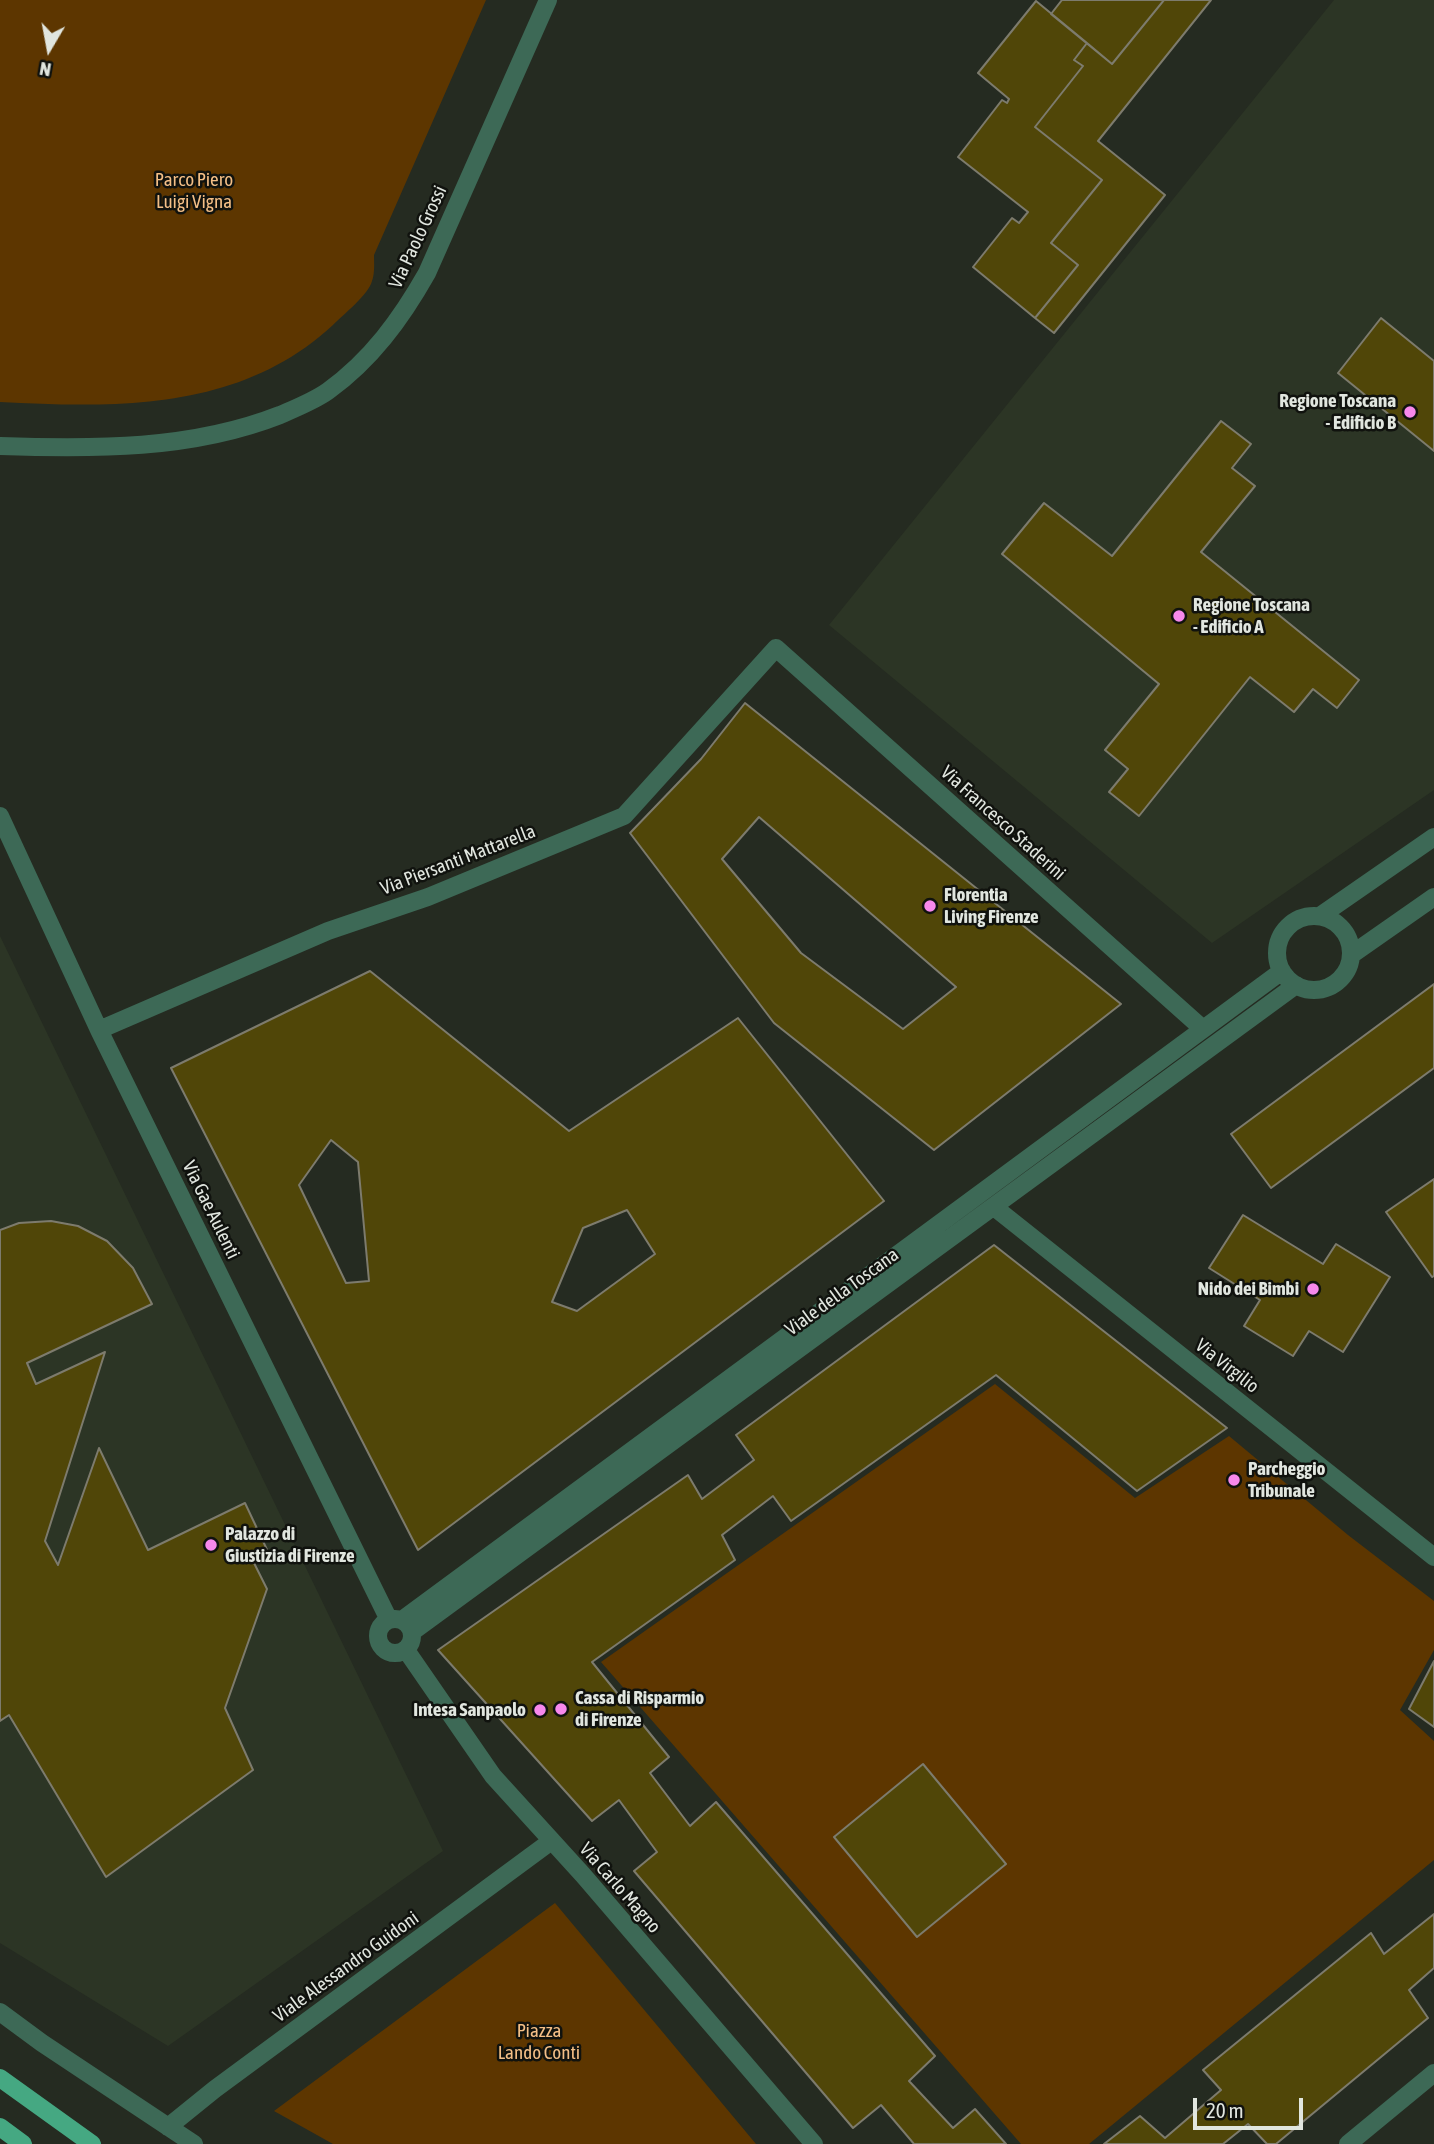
<!DOCTYPE html>
<style>
body{margin:0}
#map{position:relative;width:1434px;height:2144px;overflow:hidden;background:#252b21;font-family:"Asap Condensed",sans-serif}
canvas{display:block}
.north{position:absolute;left:14px;top:14px;width:70px;height:70px;-webkit-text-stroke:5px #10120e;paint-order:stroke;rotate:190deg;font-size:19px;font-weight:700;line-height:28px;text-align:center;color:#e1e6df}
.north::after{content:'';display:block;margin:auto;width:24px;height:32px;background:#e1e6df;clip-path:polygon(50% 0,100% 100%,50% 72%,0 100%)}
.scale{position:absolute;left:1193px;top:2098px;width:110px;height:32px;box-sizing:border-box;border:4px solid #e1e6df;border-top:0;padding-left:9px;font-size:21px;line-height:24px;white-space:nowrap;color:#e1e6df;-webkit-text-stroke:5px #10120e;paint-order:stroke}
</style>
<div id="map">
<canvas width="1434" height="2144"></canvas>
<div class="north">N</div>
<div class="scale">20 m</div>
</div>
<script>
const ctx = document.querySelector('canvas').getContext('2d');
ctx.lineJoin = 'round';
function paint(path, color) {
  ctx.fillStyle = color;
  ctx.fill(path, 'evenodd');
}
function strokePath(path, color, width, dash) {
  ctx.strokeStyle = color;
  ctx.lineWidth = width;
  ctx.lineCap = dash ? 'butt' : 'round';
  ctx.setLineDash(dash || []);
  ctx.stroke(path);
}
function write(font, color, halo, rows, align = 'center') {
  ctx.font = font + ' "Asap Condensed",sans-serif';
  ctx.lineWidth = 5;
  ctx.setLineDash([]);
  ctx.textBaseline = 'middle';
  ctx.strokeStyle = halo;
  ctx.fillStyle = color;
  for (const [text, x, y, turn = 0] of rows) {
    ctx.save();
    ctx.translate(x, y);
    ctx.rotate((+turn || 0) * Math.PI / 180);
    ctx.textAlign = isNaN(turn) ? turn : align;
    if (halo) ctx.strokeText(text, 0, 0);
    ctx.fillText(text, 0, 0);
    ctx.restore();
  }
}
paint(new Path2D(`
 M 1334,0 L 1434,0 L 1434,790 L 1212,943 L 829,625 Z
 M 0,936 L 443,1851 L 168,2046 L 0,1943 Z`), '#2c3525');
paint(new Path2D(`
 M 0,0 L 486,0 L 374,255 C 374,263 375,273 372,281 C 369,294 343,315 333,325 C 240,411 118,408 0,402 Z
 M 995,1384 L 1135,1498 L 1229,1436 L 1348,1535 L 1434,1601 L 1434,1650 L 1400,1710 L 1434,1741 L 1434,1860 L 1089,2144 L 1021,2144 L 601,1662 Z
 M 555,1903 L 756,2144 L 333,2144 L 274,2111 Z`), '#5d3600');
const building = new Path2D(`
 M 1062,0 L 1164,0 L 1112,64 L 1051,14 Z
 M 1164,0 L 1211,0 L 1098,141 L 1165,195 L 1054,333 L 1035,318 L 1078,265 L 1051,243 L 1102,180 L 1035,127 L 1083,66 L 1074,60 L 1087,43 L 1112,64 Z
 M 1036,1 L 1087,43 L 1074,60 L 1083,66 L 1035,127 L 1102,180 L 1051,243 L 1078,265 L 1035,318 L 973,267 L 1012,218 L 1019,223 L 1028,212 L 958,157 L 1002,100 L 1007,103 L 1009,99 L 978,73 Z
 M 1381,318 L 1434,361 L 1434,451 L 1338,373 Z
 M 1221,421 L 1251,444 L 1232,468 L 1255,486 L 1201,552 L 1359,680 L 1337,708 L 1313,689 L 1294,712 L 1250,677 L 1139,816 L 1109,792 L 1128,769 L 1105,750 L 1159,684 L 1002,554 L 1044,503 L 1112,556 Z
 M 745,703 L 1121,1004 L 934,1150 L 774,1023 L 630,833 L 701,759 ZM 759,817 L 956,987 L 903,1029 L 801,953 L 722,859 Z
 M 370,971 L 569,1131 L 738,1018 L 884,1201 L 418,1550 L 171,1068 ZM 331,1140 L 358,1162 L 369,1281 L 346,1283 L 299,1185 ZM 627,1210 L 655,1254 L 577,1311 L 552,1302 L 583,1228 Z
 M 1434,984 L 1434,1068 L 1271,1188 L 1231,1134 Z
 M 1434,1179 L 1434,1276 L 1432,1277 L 1386,1212 Z
 M 1243,1215 L 1323,1264 L 1336,1244 L 1390,1277 L 1343,1352 L 1309,1331 L 1293,1356 L 1244,1326 L 1260,1300 L 1209,1268 Z
 M 51,1221 L 78,1226 L 107,1241 L 133,1268 L 152,1304 L 27,1363 L 36,1384 L 105,1352 L 45,1541 L 58,1565 L 99,1448 L 148,1550 L 245,1503 L 270,1556 L 254,1563 L 267,1589 L 225,1708 L 253,1770 L 106,1877 L 9,1715 L 0,1721 L 0,1230 L 19,1223 Z
 M 994,1245 L 1227,1428 L 1137,1491 L 996,1375 L 791,1521 L 773,1496 L 722,1535 L 735,1560 L 592,1662 L 669,1757 L 650,1773 L 690,1826 L 716,1802 L 935,2056 L 909,2081 L 953,2128 L 975,2109 L 1006,2144 L 914,2144 L 881,2105 L 853,2128 L 634,1871 L 657,1852 L 619,1800 L 592,1821 L 438,1650 L 688,1475 L 702,1499 L 754,1460 L 736,1435 Z
 M 1434,1661 L 1434,1727 L 1409,1709 Z
 M 923,1764 L 1006,1864 L 917,1937 L 834,1837 Z
 M 1434,1914 L 1434,1968 L 1409,1990 L 1428,2018 L 1276,2144 L 1267,2144 L 1248,2124 L 1223,2144 L 1104,2144 L 1140,2116 L 1165,2138 L 1221,2090 L 1203,2070 L 1371,1933 L 1384,1954 Z`);
paint(building, '#504608');
strokePath(building, '#7d7b6d', 2);
strokePath(new Path2D(`
 M 0,446 C 94,449 191,450 280,415 C 296,408 314,401 328,391 C 371,360 401,319 427,273 L 548,0
 M 0,816 L 99,1030 L 389,1620
 M 1320,916 L 1434,837
 M1277 953a37 37 0 1 1 74 0a37 37 0 1 1-74 0Z
 M 1351,955 L 1434,897
 M 99,1030 L 328,931 L 428,897 L 624,816 L 776,648 L 1203,1029
 M 994,1207 L 1434,1557
 M378 1636a17 17 0 1 1 34 0a17 17 0 1 1-34 0Z
 M 402,1620 L 1282,971
 M 412,1632 L 1296,985
 M 406,1650 L 493,1776 L 583,1875 L 814,2144
 M 0,2012 L 42,2043 L 194,2144
 M 168,2127 L 215,2089 L 550,1842
 M 1348,2144 L 1434,2073`), '#3d6956', 18);
strokePath(new Path2D(`
 M 0,2078 L 92,2144
 M 0,2127 L 23,2144`), '#45a882', 18);
for (const [x, y, r, color] of [
 [1410,412,7,"#f788ec"],
 [1179,616,7,"#f788ec"],
 [930,906,7,"#f788ec"],
 [1313,1289,7,"#f788ec"],
 [1234,1480,7,"#f788ec"],
 [211,1545,7,"#f788ec"],
 [561,1709,7,"#f788ec"],
 [540,1710,7,"#f788ec"]
]) {
  const dot = new Path2D();
  dot.arc(x, y, r, 0, 2 * Math.PI);
  ctx.fillStyle = color;
  ctx.fill(dot);
  strokePath(dot, '#10120e', 2.5);
}
write('19px', '#f4bf86', '#10120e', [
 ["Parco Piero",194,180],
 ["Luigi Vigna",194,202],
 ["Piazza",539,2031],
 ["Lando Conti",539,2053]
]);
write('19px', '#e1e6df', '#10120e', [
 ["Via Paolo Grossi",418,237,-65],
 ["Via Francesco Staderini",1003,823,42],
 ["Via Piersanti Mattarella",458,860,-21],
 ["Via Gae Aulenti",211,1210,64],
 ["Viale della Toscana",842,1292,-36],
 ["Via Virgilio",1227,1366,38],
 ["Via Carlo Magno",620,1888,49],
 ["Viale Alessandro Guidoni",346,1967,-36]
]);
write('bold 19px', '#e1e6df', '#10120e', [
 ["Regione Toscana",1396,401,"right"],
 ["- Edificio B",1396,423,"right"],
 ["Regione Toscana",1193,605],
 ["- Edificio A",1193,627],
 ["Florentia",944,895],
 ["Living Firenze",944,917],
 ["Nido dei Bimbi",1299,1289,"right"],
 ["Parcheggio",1248,1469],
 ["Tribunale",1248,1491],
 ["Palazzo di",225,1534],
 ["Giustizia di Firenze",225,1556],
 ["Cassa di Risparmio",575,1698],
 ["di Firenze",575,1720],
 ["Intesa Sanpaolo",526,1710,"right"]
], 'left');
</script>
